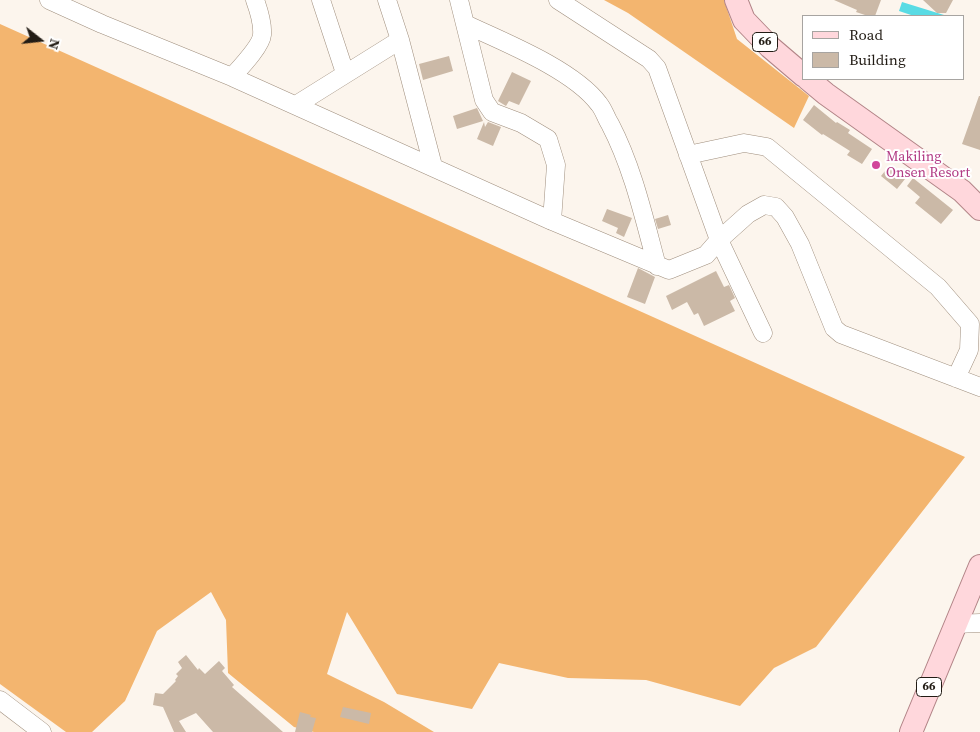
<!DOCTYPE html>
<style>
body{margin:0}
#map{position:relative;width:980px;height:732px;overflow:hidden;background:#fcf5ed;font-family:"Source Serif 4",serif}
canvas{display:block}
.legend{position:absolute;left:802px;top:15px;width:162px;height:65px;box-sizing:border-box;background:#fff;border:1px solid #a7a4a1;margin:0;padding:6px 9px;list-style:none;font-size:15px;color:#221c15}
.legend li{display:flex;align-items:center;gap:10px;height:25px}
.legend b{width:25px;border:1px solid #a7a4a1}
.north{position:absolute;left:15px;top:15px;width:50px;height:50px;-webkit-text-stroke:4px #fff;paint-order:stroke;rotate:106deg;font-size:14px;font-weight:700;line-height:20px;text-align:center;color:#221c15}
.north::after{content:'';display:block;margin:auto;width:18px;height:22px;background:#221c15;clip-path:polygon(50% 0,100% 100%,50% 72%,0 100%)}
</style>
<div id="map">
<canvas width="980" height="732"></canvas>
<ul class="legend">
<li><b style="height:6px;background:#ffd7dc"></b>Road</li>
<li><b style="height:14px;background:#cbb9a7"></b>Building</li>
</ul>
<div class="north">N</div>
</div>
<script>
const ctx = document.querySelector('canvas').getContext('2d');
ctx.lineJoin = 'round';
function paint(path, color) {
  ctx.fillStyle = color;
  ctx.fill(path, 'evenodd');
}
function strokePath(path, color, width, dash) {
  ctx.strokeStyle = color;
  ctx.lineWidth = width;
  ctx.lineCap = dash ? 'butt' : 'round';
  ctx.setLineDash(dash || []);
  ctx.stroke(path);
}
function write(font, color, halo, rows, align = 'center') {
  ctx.font = font + ' "Source Serif 4",serif';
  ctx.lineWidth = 4;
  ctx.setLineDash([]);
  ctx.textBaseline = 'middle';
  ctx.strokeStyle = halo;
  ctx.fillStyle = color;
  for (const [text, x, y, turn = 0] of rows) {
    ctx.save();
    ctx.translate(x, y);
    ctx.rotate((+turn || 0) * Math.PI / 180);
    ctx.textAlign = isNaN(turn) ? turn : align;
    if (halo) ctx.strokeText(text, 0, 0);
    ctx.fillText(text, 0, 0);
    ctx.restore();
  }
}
paint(new Path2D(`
 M 604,0 L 724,0 L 737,39 L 809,96 L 794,128 L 628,13 Z
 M 0,24 L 965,457 L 816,647 L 774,668 L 740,706 L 646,680 L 568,678 L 499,663 L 472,709 L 397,694 L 347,612 L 327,674 L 384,702 L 434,732 L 314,732 L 294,727 L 228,673 L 226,620 L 211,592 L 157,631 L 125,701 L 92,732 L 66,732 L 0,684 Z`), '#f3b56f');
paint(new Path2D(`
 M 902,2 L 944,15 L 944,16 L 914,16 L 899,11 Z`), '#59dbe4');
paint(new Path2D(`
 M 834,0 L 881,0 L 875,16 L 868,16 L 856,12 L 857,10 Z
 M 923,0 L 953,0 L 946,13 L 937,13 Z
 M 449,56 L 453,71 L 423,80 L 419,64 Z
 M 512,72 L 531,81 L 519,105 L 509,101 L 506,106 L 498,101 Z
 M 979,96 L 980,96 L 980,150 L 962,144 Z
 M 814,105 L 836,123 L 837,122 L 850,130 L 848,133 L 872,149 L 862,164 L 847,155 L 850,151 L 823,134 L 822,135 L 803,120 Z
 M 477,108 L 483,121 L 457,129 L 453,116 Z
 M 484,122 L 485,127 L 488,122 L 501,127 L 493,146 L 477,139 Z
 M 889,166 L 905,179 L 897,189 L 881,176 Z
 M 913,178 L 953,210 L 941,224 L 915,203 L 920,197 L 907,186 Z
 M 607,209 L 632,218 L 624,237 L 616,233 L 618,228 L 602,221 Z
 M 668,215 L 671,225 L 658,229 L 655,219 Z
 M 638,268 L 655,277 L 645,304 L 627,297 Z
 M 716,271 L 724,287 L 729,285 L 735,298 L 730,301 L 735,311 L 704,326 L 698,313 L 694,315 L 687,302 L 672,310 L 666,296 Z
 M 186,655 L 198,670 L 199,668 L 205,674 L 219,661 L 225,668 L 222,671 L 234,685 L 232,687 L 283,732 L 213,732 L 196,713 L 179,721 L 186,732 L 174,732 L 163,707 L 153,705 L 155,693 L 163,694 L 176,681 L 175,680 L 178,676 L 176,674 L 182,668 L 178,662 Z
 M 343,707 L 371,713 L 369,724 L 340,717 Z
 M 300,712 L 311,715 L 310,717 L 316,718 L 312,732 L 295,732 Z`), '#cbb9a7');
const minor = new Path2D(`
 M 49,0 L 102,24 L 232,77 L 552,221 L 669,270 L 706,255 L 719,240 L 748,214 L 764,205 L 776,207 L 785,217 L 800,244 L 834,328 L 841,334 L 980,387
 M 321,0 L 345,73
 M 387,0 L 400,40 L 433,166
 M 459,0 L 484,100 L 492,112 L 521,123 L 548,139 L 556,165 L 552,221
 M 558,0 L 649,59 L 657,68 L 719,240 L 763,333
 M 465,24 C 504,42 574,70 599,104 C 604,110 606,118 610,124 C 633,168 644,218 657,266
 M 232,77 C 240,68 261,46 262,35 C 263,24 259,11 255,0
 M 296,105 L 400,40
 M 688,155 L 744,143 L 767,147 L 938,287 L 970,324 L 969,350 L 956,378
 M 955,624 L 980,623
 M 0,700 L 42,732`);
const major = new Path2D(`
 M 736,0 L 744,20 L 770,47 L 804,76
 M 808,79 L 826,94 L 962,191 L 980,209
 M 911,732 L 980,566`);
strokePath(minor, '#9f8e7d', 19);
strokePath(major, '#b28487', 24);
strokePath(minor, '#fff', 18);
strokePath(major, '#ffd7dc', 22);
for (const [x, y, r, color] of [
 [876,165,5,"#d1479c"]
]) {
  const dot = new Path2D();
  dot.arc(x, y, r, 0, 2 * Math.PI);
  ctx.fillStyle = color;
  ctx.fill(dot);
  strokePath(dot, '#fff', 2);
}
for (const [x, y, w] of [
 [765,42,25],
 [929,687,25]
]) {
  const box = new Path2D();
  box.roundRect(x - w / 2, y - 9.5, w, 19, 4);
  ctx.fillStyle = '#fff';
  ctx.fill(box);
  strokePath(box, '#221c15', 1);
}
write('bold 12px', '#221c15', null, [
 ["66",765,42],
 ["66",929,687]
]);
write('14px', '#b23c85', '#fff', [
 ["Makiling",886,157],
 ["Onsen Resort",886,173]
], 'left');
</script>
